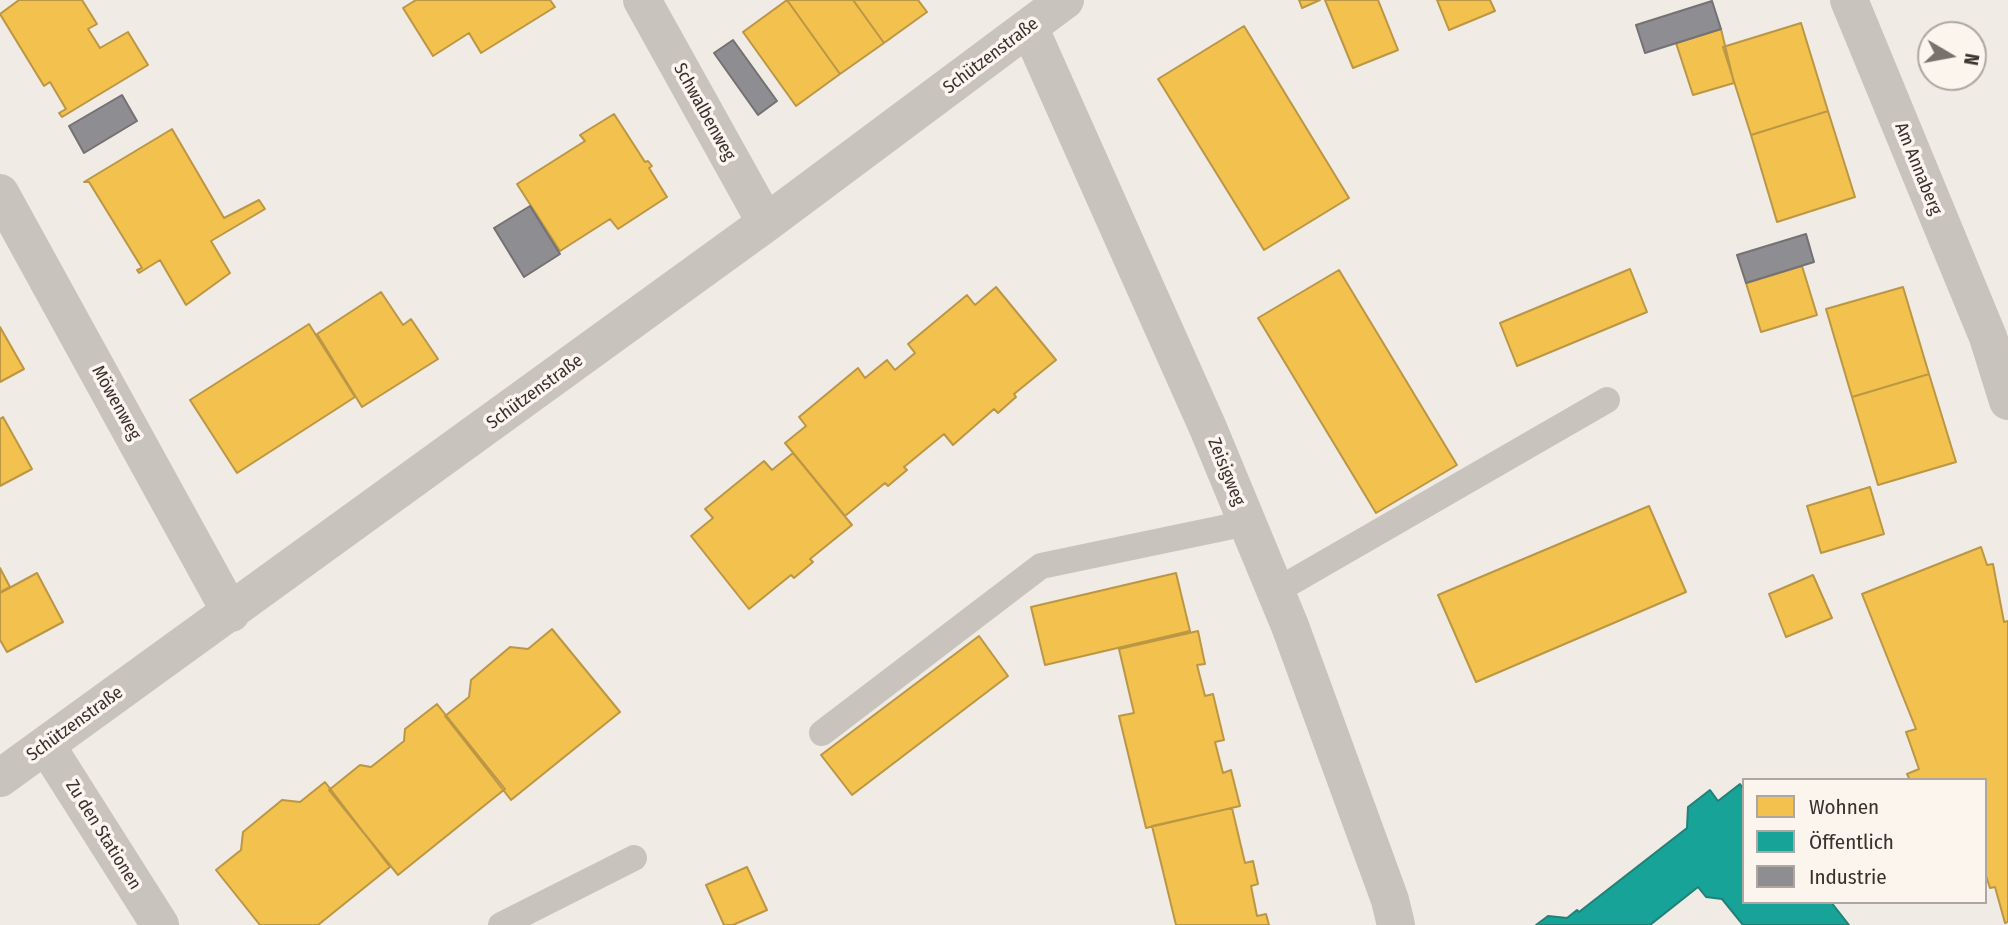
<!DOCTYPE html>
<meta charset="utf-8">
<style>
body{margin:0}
#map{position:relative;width:2008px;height:925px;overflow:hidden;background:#f0ebe5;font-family:"Fira Sans Condensed",sans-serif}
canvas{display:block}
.legend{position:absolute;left:1742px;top:778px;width:245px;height:126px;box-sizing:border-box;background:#fbf5ee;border:2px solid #aea6a0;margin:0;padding:9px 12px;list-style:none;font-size:21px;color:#3b302b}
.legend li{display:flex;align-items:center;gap:14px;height:35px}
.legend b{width:35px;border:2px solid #aea6a0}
.north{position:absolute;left:1917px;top:21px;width:70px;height:70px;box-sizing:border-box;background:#fbf5ee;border:2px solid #aea6a0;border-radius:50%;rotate:100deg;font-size:19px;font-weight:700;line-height:28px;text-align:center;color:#3b302b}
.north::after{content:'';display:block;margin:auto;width:24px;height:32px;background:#7a716c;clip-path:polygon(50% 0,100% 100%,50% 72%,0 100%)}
</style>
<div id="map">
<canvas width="2008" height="925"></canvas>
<ul class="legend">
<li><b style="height:19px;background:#f2c14e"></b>Wohnen</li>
<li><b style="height:19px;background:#17a398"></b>Öffentlich</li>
<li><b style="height:19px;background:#8d8d92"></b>Industrie</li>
</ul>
<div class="north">N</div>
</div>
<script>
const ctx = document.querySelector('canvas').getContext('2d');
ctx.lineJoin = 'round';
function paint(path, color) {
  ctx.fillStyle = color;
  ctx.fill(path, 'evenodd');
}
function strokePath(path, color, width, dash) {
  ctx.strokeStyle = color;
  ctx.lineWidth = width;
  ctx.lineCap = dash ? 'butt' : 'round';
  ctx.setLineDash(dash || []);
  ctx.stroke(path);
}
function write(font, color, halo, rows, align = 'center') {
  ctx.font = font + ' "Fira Sans Condensed",sans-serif';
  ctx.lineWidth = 7;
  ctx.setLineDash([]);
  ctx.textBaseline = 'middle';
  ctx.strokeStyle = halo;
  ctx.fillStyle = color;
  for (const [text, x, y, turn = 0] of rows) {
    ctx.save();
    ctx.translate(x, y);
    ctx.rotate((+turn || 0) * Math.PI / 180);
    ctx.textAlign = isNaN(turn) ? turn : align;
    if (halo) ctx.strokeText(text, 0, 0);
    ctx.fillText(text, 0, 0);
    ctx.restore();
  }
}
const homes = new Path2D(`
 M 19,0 L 82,0 L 97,24 L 88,29 L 100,48 L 128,32 L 148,65 L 62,117 L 59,113 L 66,109 L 50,82 L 44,86 L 0,14 Z
 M 416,0 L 550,0 L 555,7 L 481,53 L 469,33 L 433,56 L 403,8 Z
 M 787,0 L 853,0 L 884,43 L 840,74 Z
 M 787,0 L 840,74 L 796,106 L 743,32 Z
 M 853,0 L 918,0 L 927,12 L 884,43 Z
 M 1299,0 L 1320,0 L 1302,8 Z
 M 1325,0 L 1378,0 L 1398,50 L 1353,68 Z
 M 1437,0 L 1490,0 L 1495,11 L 1449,30 Z
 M 1801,23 L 1828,111 L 1751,135 L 1723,47 Z
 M 1244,26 L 1349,198 L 1264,250 L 1158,79 Z
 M 1721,29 L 1734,83 L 1693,95 L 1676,43 Z
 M 1828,111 L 1855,197 L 1777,222 L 1751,135 Z
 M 614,114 L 645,162 L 648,161 L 652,166 L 649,168 L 667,197 L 618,229 L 610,219 L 560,251 L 517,184 L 585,141 L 580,135 Z
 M 172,129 L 224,218 L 259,200 L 265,209 L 211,241 L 230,273 L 186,305 L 160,260 L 139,273 L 137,270 L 142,268 L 89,182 L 84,182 Z
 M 1802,266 L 1817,315 L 1761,332 L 1746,283 Z
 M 1630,269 L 1647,312 L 1517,366 L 1500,323 Z
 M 1339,270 L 1457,465 L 1376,513 L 1258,318 Z
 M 996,287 L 1056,360 L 1014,394 L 1016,397 L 998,413 L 994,409 L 953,445 L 944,434 L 904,467 L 907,470 L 888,486 L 885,483 L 845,516 L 785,443 L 806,426 L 799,417 L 858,368 L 865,378 L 887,360 L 895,370 L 915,353 L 908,344 L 967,295 L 975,305 Z
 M 1903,287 L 1929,374 L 1852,397 L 1826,309 Z
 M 381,292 L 403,325 L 411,319 L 438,359 L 362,407 L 317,334 Z
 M 309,324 L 355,397 L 237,473 L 190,400 Z
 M 0,327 L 24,369 L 0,382 Z
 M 1929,374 L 1956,462 L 1878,485 L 1852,397 Z
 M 3,417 L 32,469 L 0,486 L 0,419 Z
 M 793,453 L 852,525 L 810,559 L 813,562 L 794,578 L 791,575 L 749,609 L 691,536 L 713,518 L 705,509 L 764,461 L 772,470 Z
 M 1870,487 L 1884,534 L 1821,553 L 1807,506 Z
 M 1649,506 L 1686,592 L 1476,682 L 1438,595 Z
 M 1981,547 L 1987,565 L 1993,564 L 2004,622 L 2008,621 L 2008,922 L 2005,923 L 1995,887 L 1990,888 L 1985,873 L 1985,780 L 1910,780 L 1907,774 L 1919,769 L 1906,732 L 1916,729 L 1862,594 Z
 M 0,568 L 10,587 L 0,592 Z
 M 37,573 L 63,622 L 7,652 L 0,640 L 0,593 Z
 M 1176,573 L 1190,631 L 1045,665 L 1031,607 Z
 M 1813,575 L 1832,618 L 1786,637 L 1769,594 Z
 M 552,629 L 620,712 L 511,800 L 445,716 L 469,697 L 471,680 L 510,647 L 528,649 Z
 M 1198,631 L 1205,664 L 1197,665 L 1205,696 L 1213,694 L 1224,740 L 1215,742 L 1223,773 L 1231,770 L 1240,806 L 1146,828 L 1119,716 L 1134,713 L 1119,649 Z
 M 979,636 L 1008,676 L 852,795 L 821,755 Z
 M 437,704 L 505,789 L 398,875 L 329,790 L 360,765 L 371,767 L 404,741 L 405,729 Z
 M 325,782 L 390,867 L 318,925 L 260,925 L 216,870 L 241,850 L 243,832 L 282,800 L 300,802 Z
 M 1232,808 L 1245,863 L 1253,861 L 1258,884 L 1251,886 L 1257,916 L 1266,914 L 1269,925 L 1176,925 L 1152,826 Z
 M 747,867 L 767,910 L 733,925 L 724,925 L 706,885 Z`);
paint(homes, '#f2c14e');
strokePath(homes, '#bb9644', 2);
const public = new Path2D(`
 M 1740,784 L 1744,790 L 1744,902 L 1831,902 L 1849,925 L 1743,925 L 1722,899 L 1706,897 L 1698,887 L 1650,925 L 1536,925 L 1548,916 L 1567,918 L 1577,910 L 1579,912 L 1687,828 L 1688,807 L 1710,790 L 1718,801 Z`);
paint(public, '#17a398');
strokePath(public, '#228077', 2);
const industry = new Path2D(`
 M 1712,1 L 1721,29 L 1645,53 L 1636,25 Z
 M 733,40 L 777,101 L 758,115 L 714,53 Z
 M 122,95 L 137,121 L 84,153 L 69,126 Z
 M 530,206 L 560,254 L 524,277 L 494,228 Z
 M 1806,234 L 1814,262 L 1746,283 L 1737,255 Z`);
paint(industry, '#8d8d92');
strokePath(industry, '#747173', 2);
strokePath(new Path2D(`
 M 1276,591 L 1607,400
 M 822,733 L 1041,566 L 1247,523
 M 501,925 L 634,858`), '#c9c3be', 26);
strokePath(new Path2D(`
 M 642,0 L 766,223
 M 1849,0 L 1988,337 L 2008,401
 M 1030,29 L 1208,428 L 1290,626 L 1390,900 L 1396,925
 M 0,193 L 231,613
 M 46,745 L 160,925
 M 0,778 L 766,223 L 1065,0`), '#c9c3be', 38);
write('18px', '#3b302b', '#fbf5ee', [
 ["Schützenstraße",991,56,-37],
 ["Schwalbenweg",704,112,61],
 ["Am Annaberg",1918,169,68],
 ["Schützenstraße",535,392,-36],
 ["Möwenweg",116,403,61],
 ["Zeisigweg",1226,472,68],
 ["Schützenstraße",75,724,-36],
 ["Zu den Stationen",103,835,58]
]);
</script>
